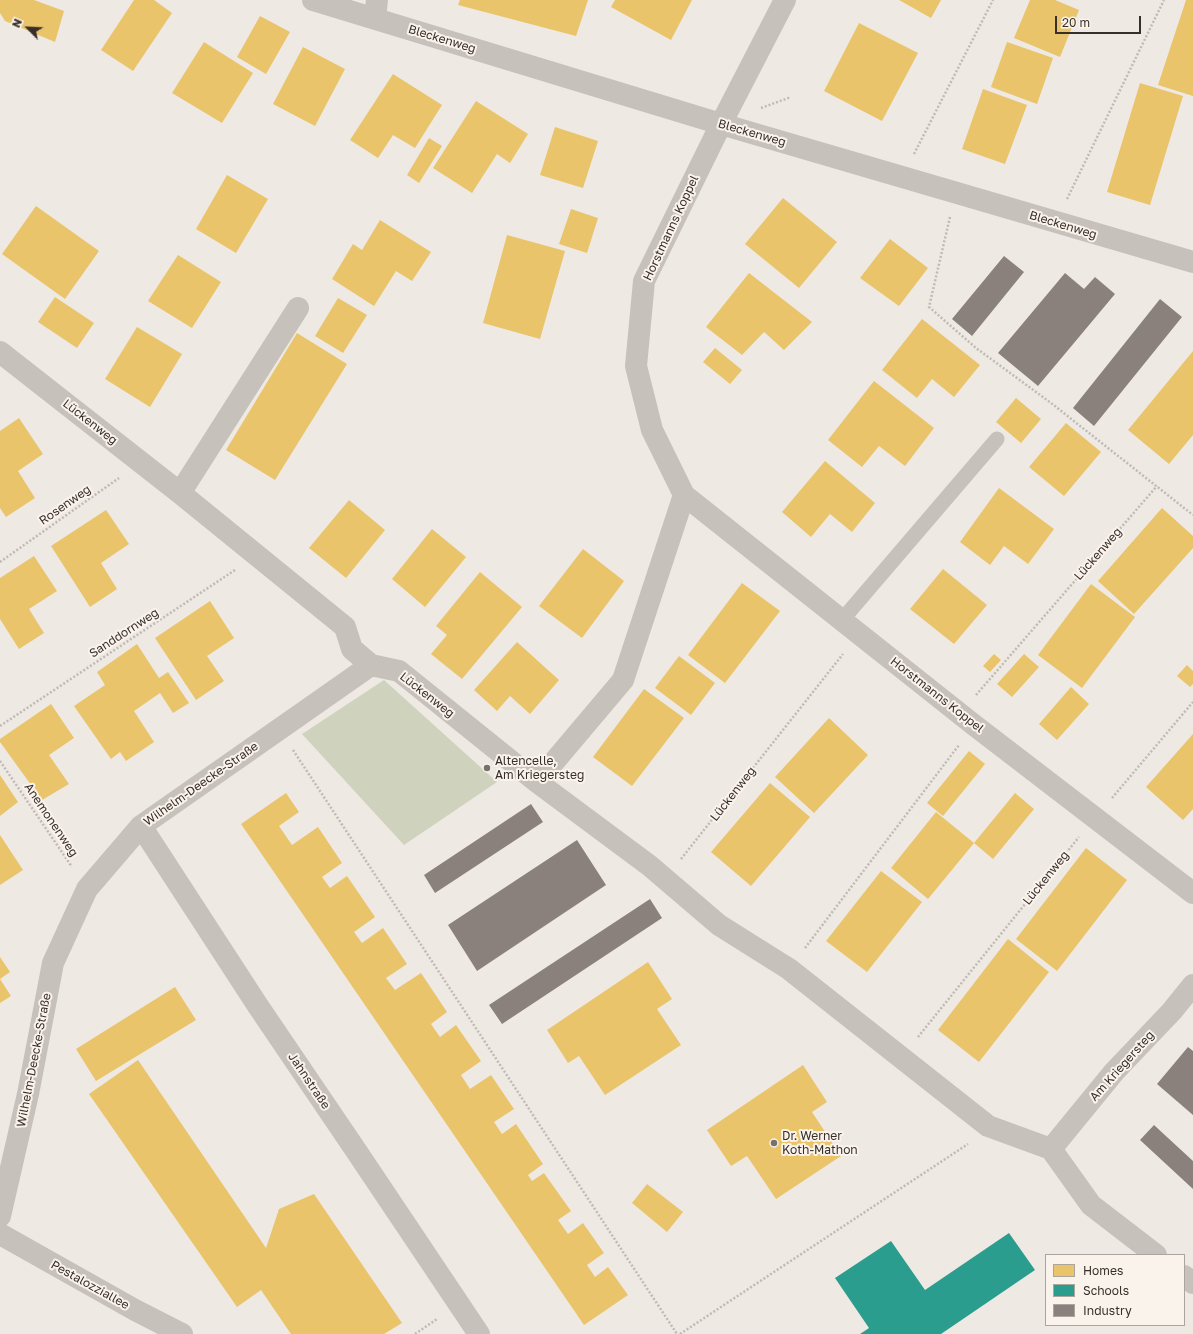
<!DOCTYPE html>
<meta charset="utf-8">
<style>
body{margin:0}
#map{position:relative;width:1193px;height:1334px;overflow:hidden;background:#eee9e3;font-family:"Golos Text",sans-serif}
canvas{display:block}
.legend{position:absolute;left:1045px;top:1254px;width:140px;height:72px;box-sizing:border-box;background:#faf3eb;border:1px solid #aca59e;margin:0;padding:5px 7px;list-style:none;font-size:12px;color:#382f2a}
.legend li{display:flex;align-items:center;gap:8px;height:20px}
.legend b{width:20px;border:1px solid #aca59e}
.north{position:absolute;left:8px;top:8px;width:40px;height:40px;-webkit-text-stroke:3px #faf3eb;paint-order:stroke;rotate:294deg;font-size:11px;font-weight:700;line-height:16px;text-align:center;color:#382f2a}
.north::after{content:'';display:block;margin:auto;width:14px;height:18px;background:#382f2a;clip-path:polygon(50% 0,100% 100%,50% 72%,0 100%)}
.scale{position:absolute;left:1055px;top:16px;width:86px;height:18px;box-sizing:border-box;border:2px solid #382f2a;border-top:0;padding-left:5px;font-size:12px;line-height:14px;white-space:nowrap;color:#382f2a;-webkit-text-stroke:3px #faf3eb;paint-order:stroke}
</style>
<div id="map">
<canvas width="1193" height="1334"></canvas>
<ul class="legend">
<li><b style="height:11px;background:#e9c46a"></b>Homes</li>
<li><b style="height:11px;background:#2a9d8f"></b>Schools</li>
<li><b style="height:11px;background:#8a817c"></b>Industry</li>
</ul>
<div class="north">N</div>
<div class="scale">20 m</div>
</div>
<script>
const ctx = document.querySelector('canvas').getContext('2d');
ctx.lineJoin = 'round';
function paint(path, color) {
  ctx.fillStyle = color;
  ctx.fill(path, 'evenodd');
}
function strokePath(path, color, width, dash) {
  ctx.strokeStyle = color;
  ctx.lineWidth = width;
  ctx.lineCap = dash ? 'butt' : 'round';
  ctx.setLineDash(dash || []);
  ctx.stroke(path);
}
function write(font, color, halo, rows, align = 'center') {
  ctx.font = font + ' "Golos Text",sans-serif';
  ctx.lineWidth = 4;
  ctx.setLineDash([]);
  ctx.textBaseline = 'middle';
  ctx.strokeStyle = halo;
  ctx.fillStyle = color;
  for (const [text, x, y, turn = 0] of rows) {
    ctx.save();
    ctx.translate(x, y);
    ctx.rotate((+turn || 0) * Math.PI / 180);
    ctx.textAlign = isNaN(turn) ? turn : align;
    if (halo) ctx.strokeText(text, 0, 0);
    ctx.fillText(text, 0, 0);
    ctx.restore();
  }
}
paint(new Path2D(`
 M 384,680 L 497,782 L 404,845 L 302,734 Z`), '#cfd3be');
paint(new Path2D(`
 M 0,0 L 34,0 L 64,11 L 55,42 L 5,21 L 0,13 Z
 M 134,0 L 154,0 L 172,13 L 133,71 L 101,50 Z
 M 460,0 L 588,0 L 576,36 L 458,5 Z
 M 615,0 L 692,0 L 671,40 L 611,7 Z
 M 899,0 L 941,0 L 931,18 Z
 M 1030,0 L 1055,0 L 1079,10 L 1060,57 L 1014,38 Z
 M 1186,0 L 1193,0 L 1193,96 L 1158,85 Z
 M 260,16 L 290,32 L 266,74 L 237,57 Z
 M 859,23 L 918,53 L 882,121 L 824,91 Z
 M 204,42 L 253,73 L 222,123 L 172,93 Z
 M 1007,42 L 1053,58 L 1037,104 L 991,87 Z
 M 303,47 L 345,69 L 315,126 L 273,104 Z
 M 393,74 L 442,105 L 415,148 L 393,135 L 378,158 L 350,140 Z
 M 1140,83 L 1183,96 L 1150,205 L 1107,192 Z
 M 983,89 L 1027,105 L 1005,164 L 962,149 Z
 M 476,101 L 528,134 L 510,163 L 497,154 L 472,193 L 433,168 Z
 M 555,127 L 598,141 L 583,188 L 540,175 Z
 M 429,138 L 442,146 L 419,183 L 407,175 Z
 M 227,175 L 268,199 L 236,253 L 196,229 Z
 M 783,198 L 837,242 L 799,288 L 745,244 Z
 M 36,206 L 99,251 L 65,299 L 2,254 Z
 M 571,209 L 598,218 L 587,253 L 559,244 Z
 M 380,220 L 431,252 L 412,281 L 396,271 L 374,306 L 332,279 L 353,244 L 362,250 Z
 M 507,235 L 565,251 L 540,339 L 483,323 Z
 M 890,239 L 928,268 L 899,306 L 860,278 Z
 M 178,255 L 221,282 L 192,328 L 148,301 Z
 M 749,273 L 812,322 L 784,350 L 764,332 L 742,355 L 706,327 Z
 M 55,297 L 94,323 L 77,348 L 38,322 Z
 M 338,298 L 367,315 L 343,353 L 315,336 Z
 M 922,319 L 980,365 L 954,397 L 932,379 L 917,398 L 882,370 Z
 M 137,327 L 182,354 L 150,407 L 105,379 Z
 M 297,333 L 347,364 L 275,480 L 226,450 Z
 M 715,348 L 742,370 L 730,384 L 703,362 Z
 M 1193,351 L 1193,435 L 1169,464 L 1128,430 Z
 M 874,381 L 934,428 L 905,466 L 879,446 L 862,467 L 828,440 Z
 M 1016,398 L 1041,419 L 1021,443 L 996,422 Z
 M 19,418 L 43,454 L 18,471 L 35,498 L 6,517 L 0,508 L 0,431 Z
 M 1066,423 L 1101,452 L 1064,496 L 1029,467 Z
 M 825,461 L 875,503 L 852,532 L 830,514 L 811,537 L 782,512 Z
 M 999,488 L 1054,529 L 1028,564 L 1004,546 L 990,565 L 960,542 Z
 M 349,500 L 385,530 L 346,578 L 309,548 Z
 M 1162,508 L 1193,536 L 1193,548 L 1134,614 L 1098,581 Z
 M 106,510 L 129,544 L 101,563 L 117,589 L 90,607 L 51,546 Z
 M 432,529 L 466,557 L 425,607 L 392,579 Z
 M 583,549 L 624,581 L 582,638 L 539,606 Z
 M 34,556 L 57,591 L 29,609 L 44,633 L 19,649 L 0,619 L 0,578 Z
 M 943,569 L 987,605 L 954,644 L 910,609 Z
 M 480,572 L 522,607 L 462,679 L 431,654 L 447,635 L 436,626 Z
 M 742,583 L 780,611 L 725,683 L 688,655 Z
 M 1091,584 L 1135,617 L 1082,688 L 1038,655 Z
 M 210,601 L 234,638 L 207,656 L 224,681 L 196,700 L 155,638 Z
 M 517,642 L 559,680 L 530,714 L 510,696 L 497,711 L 474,690 Z
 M 137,644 L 159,678 L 168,672 L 189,703 L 173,713 L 160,693 L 134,711 L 154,742 L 126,761 L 120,752 L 111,759 L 74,706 L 105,685 L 97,672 Z
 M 994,654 L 1001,660 L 990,672 L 983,666 Z
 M 1024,654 L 1039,667 L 1012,697 L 997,684 Z
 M 679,656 L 715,683 L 691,715 L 655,688 Z
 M 1187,665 L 1193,671 L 1193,684 L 1190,687 L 1177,676 Z
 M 1071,687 L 1089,704 L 1057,740 L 1039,724 Z
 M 644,689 L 684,718 L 632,786 L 593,757 Z
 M 51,704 L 74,738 L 49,755 L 69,784 L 42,800 L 0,742 L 0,739 Z
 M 829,718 L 868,755 L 814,813 L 775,777 Z
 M 1193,734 L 1193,809 L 1183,820 L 1146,787 Z
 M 969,751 L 985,764 L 943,816 L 927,803 Z
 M 0,775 L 18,802 L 0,816 Z
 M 770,783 L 810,817 L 751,886 L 711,852 Z
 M 286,793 L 299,812 L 279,826 L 292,845 L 318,827 L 342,863 L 322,877 L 330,888 L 347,876 L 375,917 L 354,932 L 362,943 L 383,928 L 407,964 L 386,978 L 395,990 L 421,973 L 447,1012 L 431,1024 L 440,1037 L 456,1025 L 481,1061 L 461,1075 L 470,1089 L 491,1075 L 514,1109 L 494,1122 L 502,1134 L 516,1124 L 543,1164 L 528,1175 L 532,1181 L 544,1173 L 571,1211 L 558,1220 L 568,1234 L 583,1223 L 604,1253 L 587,1265 L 595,1277 L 608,1267 L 628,1295 L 584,1325 L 241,824 Z
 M 1015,793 L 1034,809 L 993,859 L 974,843 L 928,899 L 891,868 L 936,812 L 974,843 Z
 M 0,835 L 23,870 L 0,885 Z
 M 1086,848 L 1127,880 L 1057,971 L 1016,939 Z
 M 881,871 L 922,902 L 867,972 L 826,941 Z
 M 1008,939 L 1049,972 L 979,1062 L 938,1030 Z
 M 0,957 L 10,972 L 0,979 Z
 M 648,962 L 672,999 L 657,1009 L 681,1045 L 605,1095 L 579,1056 L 568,1063 L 547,1030 Z
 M 0,979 L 11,996 L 0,1003 Z
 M 175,987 L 196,1020 L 96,1081 L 76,1049 Z
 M 138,1060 L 266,1248 L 279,1209 L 314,1194 L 402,1323 L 384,1334 L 291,1334 L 261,1290 L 237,1307 L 89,1094 Z
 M 803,1065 L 827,1102 L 812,1112 L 841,1156 L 776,1199 L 747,1156 L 731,1166 L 707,1130 Z
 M 647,1184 L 683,1212 L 667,1232 L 632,1203 Z`), '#e9c46a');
paint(new Path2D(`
 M 1009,1233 L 1035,1270 L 941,1334 L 860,1334 L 869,1328 L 835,1278 L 891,1241 L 925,1290 Z`), '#2a9d8f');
paint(new Path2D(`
 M 1004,256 L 1024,272 L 972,336 L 952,319 Z
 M 1065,273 L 1084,289 L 1095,277 L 1115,294 L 1038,386 L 998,353 Z
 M 1160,299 L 1182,317 L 1094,426 L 1073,408 Z
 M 531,804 L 543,822 L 435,893 L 424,875 Z
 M 577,840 L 606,885 L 477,971 L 448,925 Z
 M 650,899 L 662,918 L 502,1024 L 489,1005 Z
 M 1188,1047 L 1193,1051 L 1193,1115 L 1157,1084 Z
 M 1154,1125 L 1193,1161 L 1193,1189 L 1140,1140 Z`), '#8a817c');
strokePath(new Path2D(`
 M 761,108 L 791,97
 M 914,154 L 993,0
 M 1067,199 L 1164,0
 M 950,217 L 929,307 L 976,348 L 1051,403 L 1193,515
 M 0,562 L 119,478
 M 976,695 L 1157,486
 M 0,726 L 235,570
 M 293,750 L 677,1334
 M 0,761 L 72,867
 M 1112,798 L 1193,702
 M 681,859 L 843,654
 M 805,948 L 959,745
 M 918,1037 L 1079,837
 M 415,1334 L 437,1319
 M 680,1334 L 968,1144`), '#c0bab4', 2.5, [2, 2]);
strokePath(new Path2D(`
 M 842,620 L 997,439`), '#c7c1bc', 15);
strokePath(new Path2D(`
 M 313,0 L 721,124 L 1193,262
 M 785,0 L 721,124 L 644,281 L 636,366 L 652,430 L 684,495 L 974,725 L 1193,893
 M 375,18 L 377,0
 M 0,352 L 180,493 L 345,627 L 352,649 L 371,665 L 399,671 L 537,782 L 650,866 L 719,925 L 789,969 L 988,1126 L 1051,1149 L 1091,1205 L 1156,1255
 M 180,493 L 298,308
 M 537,782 L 623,680 L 684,495
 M 141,826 L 258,1006 L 357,1152 L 479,1334
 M 1051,1149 L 1114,1072 L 1172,1011 L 1193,985
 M 0,1216 L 28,1094 L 53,963 L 87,889 L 141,826 L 371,665
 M 0,1234 L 135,1310 L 182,1334
 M 1184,1276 L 1193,1283`), '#c7c1bc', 22);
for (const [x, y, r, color] of [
 [487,768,4,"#78706b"],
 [774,1143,4,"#78706b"]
]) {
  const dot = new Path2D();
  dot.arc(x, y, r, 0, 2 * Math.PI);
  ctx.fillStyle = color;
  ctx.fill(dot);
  strokePath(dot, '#faf3eb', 1.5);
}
write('12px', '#382f2a', '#faf3eb', [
 ["Bleckenweg",442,39,17],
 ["Bleckenweg",752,133,16],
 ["Bleckenweg",1063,225,17],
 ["Horstmanns Koppel",671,228,-65],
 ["Lückenweg",90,422,38],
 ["Rosenweg",65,505,-35],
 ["Lückenweg",1098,554,-49],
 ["Sanddornweg",124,633,-33],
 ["Lückenweg",427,695,38],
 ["Horstmanns Koppel",937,695,38],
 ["Wilhelm-Deecke-Straße",201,784,-35],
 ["Lückenweg",733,794,-52],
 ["Anemonenweg",51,820,56],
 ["Lückenweg",1046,878,-51],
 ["Wilhelm-Deecke-Straße",34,1060,-79],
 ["Am Kriegersteg",1122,1066,-48],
 ["Jahnstraße",309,1081,56],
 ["Pestalozziallee",90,1285,29]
]);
write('12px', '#382f2a', '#faf3eb', [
 ["Altencelle,",495,761],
 ["Am Kriegersteg",495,775],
 ["Dr. Werner",782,1136],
 ["Koth-Mathon",782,1150]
], 'left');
</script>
